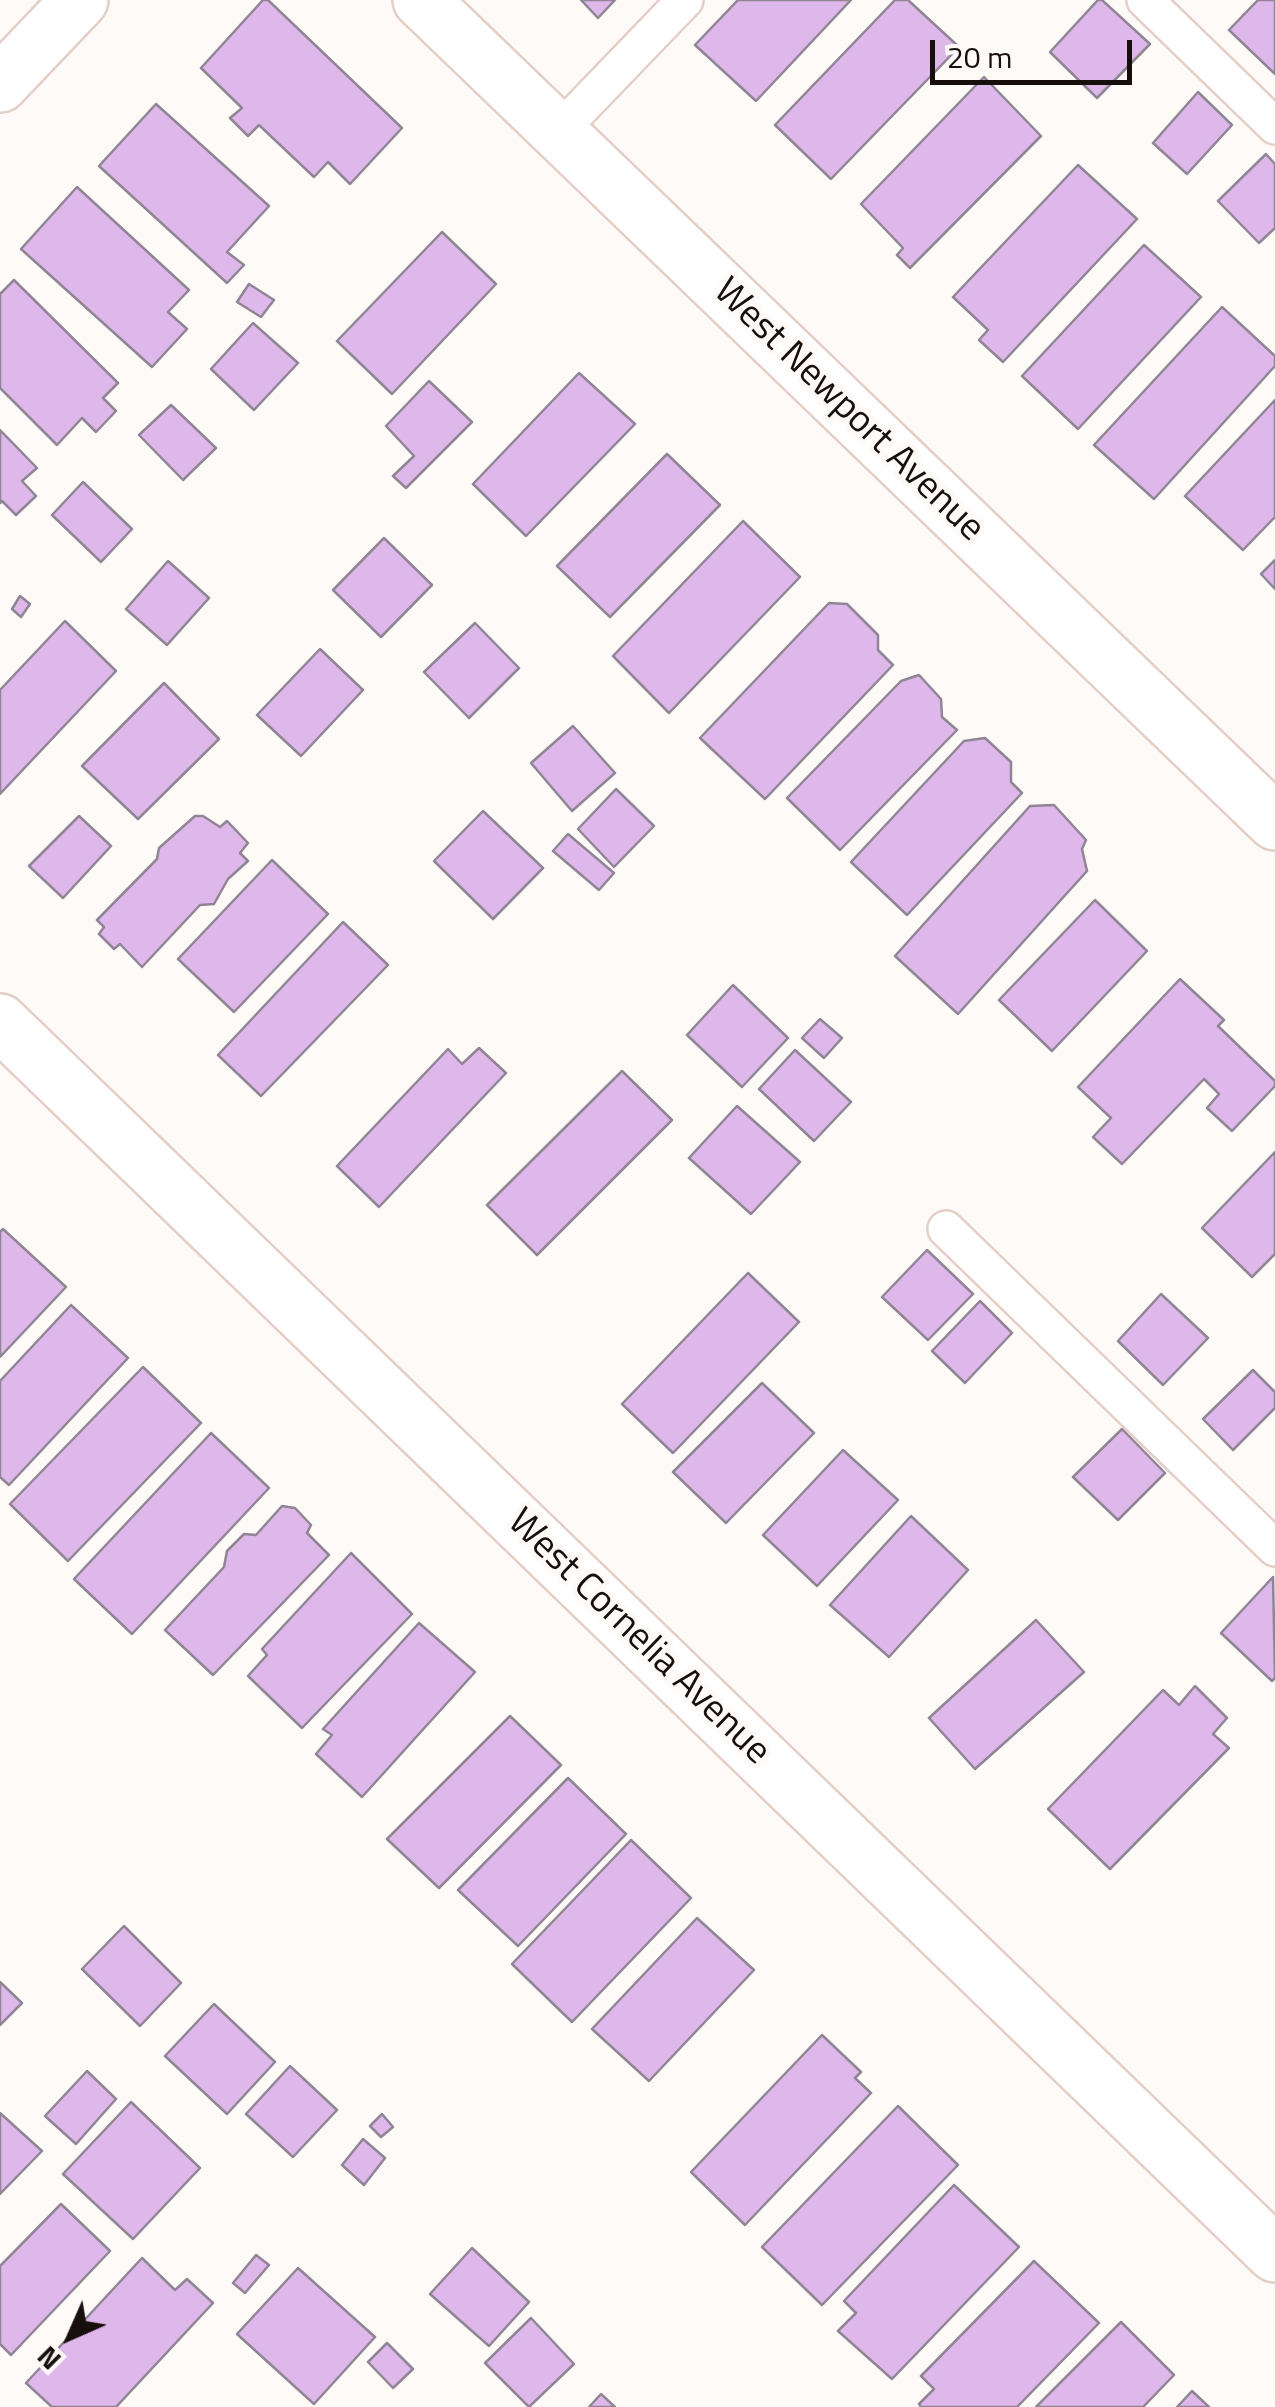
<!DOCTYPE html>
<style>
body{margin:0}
#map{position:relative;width:1275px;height:2407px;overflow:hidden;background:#fefaf8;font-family:"Titillium Web",sans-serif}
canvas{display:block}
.north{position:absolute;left:20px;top:2287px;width:100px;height:100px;-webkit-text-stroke:8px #fefaf8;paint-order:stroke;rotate:225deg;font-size:28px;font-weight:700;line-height:40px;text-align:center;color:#160f0c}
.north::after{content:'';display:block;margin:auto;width:35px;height:45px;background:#160f0c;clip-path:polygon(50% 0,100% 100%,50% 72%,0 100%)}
.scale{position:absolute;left:930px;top:40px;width:202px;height:45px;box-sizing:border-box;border:5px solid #160f0c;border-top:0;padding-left:12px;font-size:30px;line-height:35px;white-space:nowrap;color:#160f0c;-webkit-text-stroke:8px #fefaf8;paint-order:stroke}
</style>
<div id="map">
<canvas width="1275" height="2407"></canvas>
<div class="north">N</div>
<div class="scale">20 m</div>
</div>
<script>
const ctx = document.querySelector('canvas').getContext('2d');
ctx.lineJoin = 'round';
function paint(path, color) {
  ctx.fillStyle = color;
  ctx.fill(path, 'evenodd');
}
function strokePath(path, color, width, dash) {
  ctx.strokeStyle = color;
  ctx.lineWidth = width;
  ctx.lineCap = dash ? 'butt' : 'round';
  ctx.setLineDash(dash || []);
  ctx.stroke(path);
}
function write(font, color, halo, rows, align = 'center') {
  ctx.font = font + ' "Titillium Web",sans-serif';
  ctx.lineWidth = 10;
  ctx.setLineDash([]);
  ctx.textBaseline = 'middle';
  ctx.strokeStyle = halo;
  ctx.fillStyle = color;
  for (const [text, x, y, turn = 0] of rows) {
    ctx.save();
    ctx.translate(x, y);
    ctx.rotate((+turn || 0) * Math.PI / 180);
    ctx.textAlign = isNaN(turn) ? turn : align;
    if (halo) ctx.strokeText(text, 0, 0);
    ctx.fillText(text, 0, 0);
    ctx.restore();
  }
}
const building = new Path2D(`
 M 263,0 L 268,0 L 402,128 L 350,184 L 328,162 L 314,177 L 259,125 L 248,136 L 230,118 L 242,108 L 201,68 Z
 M 581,0 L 615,0 L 598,18 Z
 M 738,0 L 851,0 L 756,101 L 695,45 Z
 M 895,0 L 908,0 L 959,47 L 831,179 L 775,125 Z
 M 1098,0 L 1102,0 L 1150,44 L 1097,98 L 1050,52 Z
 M 1258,0 L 1275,0 L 1275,74 L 1229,30 Z
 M 984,77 L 1041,136 L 910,268 L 897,255 L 903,248 L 861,204 Z
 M 1198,92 L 1232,125 L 1187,174 L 1153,143 Z
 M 156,104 L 269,206 L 227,252 L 244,265 L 227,283 L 99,166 Z
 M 1266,154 L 1275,164 L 1275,228 L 1259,243 L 1218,201 Z
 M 1078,165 L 1137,219 L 1003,362 L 979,340 L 988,330 L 953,297 Z
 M 77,187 L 189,290 L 168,312 L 187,329 L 152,367 L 21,249 Z
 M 442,232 L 496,284 L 392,394 L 337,341 Z
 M 1144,245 L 1201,297 L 1078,429 L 1022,376 Z
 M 14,280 L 118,383 L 103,398 L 116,411 L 96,432 L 82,418 L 57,445 L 0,388 L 0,294 Z
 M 249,284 L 274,300 L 261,317 L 237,302 Z
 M 1222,307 L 1275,356 L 1275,366 L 1154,499 L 1094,445 Z
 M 253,323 L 298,363 L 254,410 L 211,369 Z
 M 579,373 L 635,424 L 526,536 L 473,484 Z
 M 429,381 L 472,422 L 406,488 L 393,476 L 414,456 L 386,426 Z
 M 1275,400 L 1275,517 L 1243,550 L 1185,496 Z
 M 171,405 L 216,448 L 183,480 L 139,435 Z
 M 0,430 L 37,468 L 22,481 L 36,496 L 16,515 L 2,501 L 0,503 Z
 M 667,454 L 720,505 L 610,617 L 557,566 Z
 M 83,482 L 132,529 L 101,562 L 52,515 Z
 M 743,521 L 800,577 L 669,713 L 613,656 Z
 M 384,538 L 432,585 L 381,637 L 333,590 Z
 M 1275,560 L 1275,589 L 1261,574 Z
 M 168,561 L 209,598 L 167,645 L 126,609 Z
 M 20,596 L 30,604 L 21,617 L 12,609 Z
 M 829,603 L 847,604 L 878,635 L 878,650 L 893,665 L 765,799 L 700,738 Z
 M 65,621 L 116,671 L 0,794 L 0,690 Z
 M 475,623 L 519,668 L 469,718 L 424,672 Z
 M 320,649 L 363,690 L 301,756 L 257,715 Z
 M 919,675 L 941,699 L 942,717 L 957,730 L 840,850 L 787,798 L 901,681 Z
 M 164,683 L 219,739 L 138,819 L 82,766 Z
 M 573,726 L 615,773 L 572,811 L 531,763 Z
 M 985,738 L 1011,762 L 1011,782 L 1022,793 L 907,915 L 851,862 L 964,741 Z
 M 616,789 L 654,826 L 614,867 L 578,829 Z
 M 1054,805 L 1086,840 L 1082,849 L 1087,871 L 958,1014 L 895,956 L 1030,806 Z
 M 483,811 L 543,868 L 493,919 L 434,861 Z
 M 79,816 L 111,846 L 63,898 L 29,866 Z
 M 195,816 L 203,816 L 220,827 L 227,821 L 248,843 L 240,853 L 248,861 L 228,879 L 214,904 L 200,905 L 142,967 L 120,944 L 114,949 L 99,934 L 104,927 L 97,920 L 157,859 L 159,848 Z
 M 568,834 L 614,873 L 599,890 L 553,851 Z
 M 272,860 L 328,914 L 234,1012 L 178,959 Z
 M 1095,900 L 1147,951 L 1052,1051 L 999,1000 Z
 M 343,922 L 388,965 L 261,1096 L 218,1055 Z
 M 1180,979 L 1224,1020 L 1218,1026 L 1275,1081 L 1275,1086 L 1232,1131 L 1207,1108 L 1219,1094 L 1204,1079 L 1122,1164 L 1093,1137 L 1111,1118 L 1078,1087 Z
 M 733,985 L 788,1038 L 742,1087 L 687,1035 Z
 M 820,1019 L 842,1038 L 824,1058 L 802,1038 Z
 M 479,1048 L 506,1073 L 379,1207 L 337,1166 L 448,1049 L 462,1064 Z
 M 795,1050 L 851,1102 L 814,1141 L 759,1089 Z
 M 622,1071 L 672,1120 L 537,1255 L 487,1205 Z
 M 737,1106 L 800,1162 L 751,1214 L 689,1158 Z
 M 1275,1152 L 1275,1254 L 1252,1277 L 1202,1228 Z
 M 3,1229 L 66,1287 L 0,1357 L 0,1232 Z
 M 927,1250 L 973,1294 L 928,1340 L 882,1297 Z
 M 748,1273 L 799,1322 L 673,1453 L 622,1404 Z
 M 1161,1294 L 1208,1338 L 1163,1385 L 1118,1341 Z
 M 980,1301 L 1012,1333 L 965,1383 L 932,1351 Z
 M 71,1305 L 128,1358 L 9,1485 L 0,1477 L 0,1381 Z
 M 143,1367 L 201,1423 L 68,1561 L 10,1504 Z
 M 1253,1370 L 1275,1392 L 1275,1408 L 1233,1450 L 1203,1419 Z
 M 762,1383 L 814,1433 L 726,1523 L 673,1472 Z
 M 1122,1429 L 1165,1473 L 1118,1520 L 1073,1477 Z
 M 211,1433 L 269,1488 L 132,1634 L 74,1579 Z
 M 843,1450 L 898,1500 L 817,1586 L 763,1535 Z
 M 282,1506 L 295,1508 L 311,1525 L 307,1533 L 329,1555 L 213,1675 L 165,1630 L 224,1567 L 227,1551 L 244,1534 L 256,1535 Z
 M 911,1516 L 968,1570 L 889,1657 L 830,1605 Z
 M 351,1553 L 412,1614 L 302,1728 L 248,1676 L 267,1655 L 262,1649 Z
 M 1273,1577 L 1275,1678 L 1272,1681 L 1221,1633 Z
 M 1036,1620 L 1084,1672 L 975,1769 L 929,1718 Z
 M 419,1623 L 475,1672 L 362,1797 L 316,1754 L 332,1735 L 323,1729 Z
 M 1195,1686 L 1227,1718 L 1213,1734 L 1229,1748 L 1110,1869 L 1048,1809 L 1163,1690 L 1179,1705 Z
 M 510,1716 L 561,1765 L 439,1888 L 387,1839 Z
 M 568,1778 L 626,1834 L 518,1946 L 458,1890 Z
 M 631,1840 L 691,1898 L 572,2022 L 512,1964 Z
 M 697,1918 L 754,1970 L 649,2081 L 592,2029 Z
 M 124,1926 L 181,1983 L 140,2026 L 82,1969 Z
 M 0,1982 L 22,2003 L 0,2025 Z
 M 214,2004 L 275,2062 L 227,2114 L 165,2056 Z
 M 822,2035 L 861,2072 L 855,2078 L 871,2093 L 745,2225 L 691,2172 Z
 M 290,2066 L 337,2110 L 293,2157 L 246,2114 Z
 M 87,2071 L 116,2099 L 76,2144 L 45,2116 Z
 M 131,2102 L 200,2168 L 133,2239 L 63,2174 Z
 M 898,2106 L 958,2165 L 822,2305 L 762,2247 Z
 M 0,2113 L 42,2151 L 0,2194 Z
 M 382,2114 L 393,2127 L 381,2137 L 370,2126 Z
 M 363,2139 L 385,2158 L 364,2185 L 342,2165 Z
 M 954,2185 L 1019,2247 L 892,2379 L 838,2331 L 856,2313 L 844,2301 Z
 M 61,2204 L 110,2251 L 11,2355 L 0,2344 L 0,2266 Z
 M 472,2248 L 529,2302 L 489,2346 L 430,2294 Z
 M 256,2255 L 269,2265 L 245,2293 L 233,2283 Z
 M 142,2258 L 175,2290 L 187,2279 L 213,2303 L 116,2407 L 52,2407 L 26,2383 Z
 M 1034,2261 L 1099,2323 L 1017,2407 L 921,2407 L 919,2404 L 934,2389 L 921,2376 Z
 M 298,2268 L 375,2337 L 314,2404 L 237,2334 Z
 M 531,2318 L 574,2364 L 529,2407 L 485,2363 Z
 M 1121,2322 L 1174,2375 L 1143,2407 L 1036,2407 Z
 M 387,2343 L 413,2369 L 393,2388 L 368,2362 Z
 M 1192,2391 L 1209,2407 L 1177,2407 Z
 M 601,2394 L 615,2407 L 589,2407 Z`);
paint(building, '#dfb8eb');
strokePath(building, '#908594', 2.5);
const service = new Path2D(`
 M 1145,0 L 1275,126
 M 558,132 L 685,0
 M 946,1229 L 1275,1548`);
const minor = new Path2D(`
 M 421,0 L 1275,822
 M 0,84 L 80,0
 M 0,1022 L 1275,2254`);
strokePath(service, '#e3cfc6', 40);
strokePath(minor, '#e3cfc6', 60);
strokePath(service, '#fff', 35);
strokePath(minor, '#fff', 55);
write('38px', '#160f0c', '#fefaf8', [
 ["West Newport Avenue",848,411,44],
 ["West Cornelia Avenue",638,1638,44]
]);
</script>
